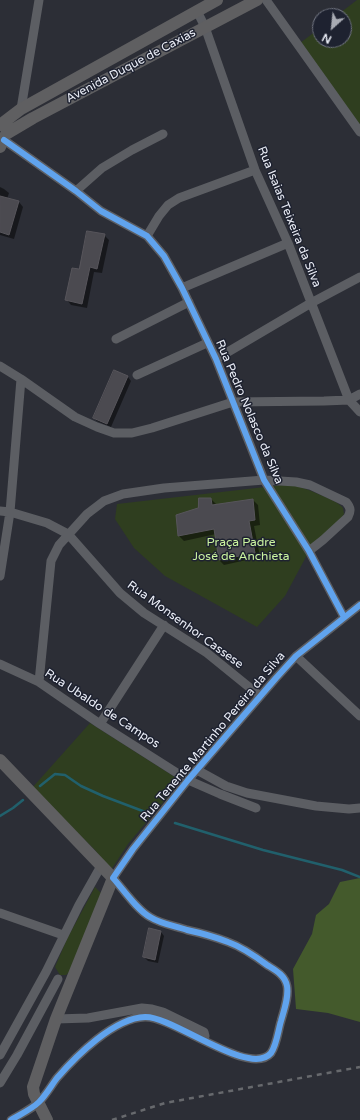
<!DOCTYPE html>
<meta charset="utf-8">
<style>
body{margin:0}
#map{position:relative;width:360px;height:1120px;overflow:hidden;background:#2c2e36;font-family:"Varela Round",sans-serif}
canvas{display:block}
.north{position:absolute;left:312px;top:8px;width:40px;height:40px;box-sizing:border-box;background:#1e2230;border:1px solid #707480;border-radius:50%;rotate:207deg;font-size:11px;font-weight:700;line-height:16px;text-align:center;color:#ebeef7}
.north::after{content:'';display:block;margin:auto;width:14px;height:18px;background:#a8abb3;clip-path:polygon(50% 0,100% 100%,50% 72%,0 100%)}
</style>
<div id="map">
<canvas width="360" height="1120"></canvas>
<div class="north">N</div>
</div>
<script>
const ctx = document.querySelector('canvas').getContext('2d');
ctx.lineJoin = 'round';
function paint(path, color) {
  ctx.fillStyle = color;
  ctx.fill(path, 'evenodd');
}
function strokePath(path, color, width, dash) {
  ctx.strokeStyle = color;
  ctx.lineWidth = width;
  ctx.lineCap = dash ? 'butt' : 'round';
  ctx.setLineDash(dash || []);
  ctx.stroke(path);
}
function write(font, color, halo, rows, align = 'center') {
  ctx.font = font + ' "Varela Round",sans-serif';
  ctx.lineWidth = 3;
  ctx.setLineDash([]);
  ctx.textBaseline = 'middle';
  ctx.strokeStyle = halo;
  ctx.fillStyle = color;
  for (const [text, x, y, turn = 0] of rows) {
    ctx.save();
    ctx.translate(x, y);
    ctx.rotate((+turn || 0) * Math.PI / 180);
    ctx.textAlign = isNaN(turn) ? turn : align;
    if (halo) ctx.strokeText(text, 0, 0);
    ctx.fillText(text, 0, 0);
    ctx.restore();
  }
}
paint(new Path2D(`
 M 357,0 L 360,0 L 360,126 L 300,43 L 320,28 L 320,40 L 344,40 L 344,16 L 336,16 Z
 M 291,484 C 301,487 338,500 343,508 C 343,508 344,514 344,514 L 339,521 L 307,555 L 285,596 L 257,627 L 165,576 L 134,548 L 115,519 L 117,504 Z
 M 90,723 L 181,781 L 128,844 L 111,870 L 95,850 L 32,788 Z
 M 95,887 L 104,896 L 71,970 L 66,975 L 60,975 L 55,967 L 67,939 Z`), '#2f3e1f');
paint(new Path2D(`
 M 360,878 L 360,1022 L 328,1013 L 296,1009 L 293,969 L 312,934 L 316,915 L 329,904 L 340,882 Z`), '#445a2c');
paint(new Path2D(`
 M 0,187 L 4,189 L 9,193 L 7,199 L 19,202 L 23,207 L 14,239 L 0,235 Z
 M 104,235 L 109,240 L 102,273 L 94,272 L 87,308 L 71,305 L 67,300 L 79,270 Z
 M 114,371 L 128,377 L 131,381 L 111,427 L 97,421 L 94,418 Z
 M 211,499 L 216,504 L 216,505 L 253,500 L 258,505 L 260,525 L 254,526 L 260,557 L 224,565 L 219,560 L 216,534 L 184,541 L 179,536 L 177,516 L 199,509 Z
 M 161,932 L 164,936 L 158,963 L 148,961 L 144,957 Z`), '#0007');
strokePath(new Path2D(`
 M 40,786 L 55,774 L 65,775 L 81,786 L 103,796 L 148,813
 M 0,816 L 13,808 L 23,800
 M 175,823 L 263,850 L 342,870 L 360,877`), '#21606c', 2.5);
const building = new Path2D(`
 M 0,196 L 19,201 L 9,235 L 0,232 Z
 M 87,231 L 105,234 L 97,269 L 90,267 L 82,304 L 65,300 L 72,268 L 79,269 Z
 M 114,370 L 128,376 L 107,424 L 93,418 Z
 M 199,498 L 211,498 L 212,505 L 253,499 L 255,520 L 249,521 L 255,553 L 219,560 L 214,529 L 178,536 L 176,515 L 198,508 Z
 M 149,928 L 161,931 L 155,960 L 143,957 Z`);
paint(building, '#4b4a50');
strokePath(building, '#57555b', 1);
strokePath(new Path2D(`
 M 266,0 L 360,132
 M 197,11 L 205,27 L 255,170 L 288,243 L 349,400 L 360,412
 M 21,109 L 39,0
 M 4,140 L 76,191 L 101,211 L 147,236 L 164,256 L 182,288 L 216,359 L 264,480 L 309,551 L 344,617
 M 76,191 L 102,168 L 132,150 L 163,134
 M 147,236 L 159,216 L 168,205 L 179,198 L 255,170
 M 182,288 L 288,243
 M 116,339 L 189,302
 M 216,359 L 311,303 L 360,277
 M 0,366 L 21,379 L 75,417 L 97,427 L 114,433 L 132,433 L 152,428 L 233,402 L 324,401 L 349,400 L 360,394
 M 137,375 L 207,343
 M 0,511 L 10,512 L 47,523 L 68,534 L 120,593 L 144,613 L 207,653 L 260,696
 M 0,576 L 10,512 L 21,379
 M 296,656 L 360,716
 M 0,664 L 39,682 L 100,724 L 188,780 L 220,794 L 256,808
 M 39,682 L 51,561 L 59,545 L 87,514 L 104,501 L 123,494 L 164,488 L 264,480 L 296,482 L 310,485 L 346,502 C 351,508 351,511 348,517 L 323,540 L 309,551
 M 100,724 L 164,625
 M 197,770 L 226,786 L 247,793 L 316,806 L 349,809 L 360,808
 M 0,913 L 63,935
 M 56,1019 L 88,1018 L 142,1008 L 152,1009 L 163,1012 L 204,1032 L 205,1036 L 204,1040
 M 0,1055 L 46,972 L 79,905 L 101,866
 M 0,1083 L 17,1055 L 58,979
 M 11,1120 C 19,1115 32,1109 39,1102 C 46,1095 51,1086 57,1078 C 76,1056 114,1018 145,1017 C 173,1016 250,1078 271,1053 C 277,1044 278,1031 281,1021 C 284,1010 289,997 287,986 C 285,975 275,970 267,965 C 255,956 242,947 228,942 C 215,937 201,933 187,930 C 175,926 161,924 150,917 C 137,910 123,889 113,878 L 133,849 L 188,780 L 276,678 L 296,656 L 360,605`), '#5c5e63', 9);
strokePath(new Path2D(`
 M 0,125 L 21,109 L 217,0
 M 6,134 L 33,118 L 257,0
 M 0,147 L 2,141
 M 0,760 L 113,878 L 56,1019 L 33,1087 L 34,1094 L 47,1120`), '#5f5f61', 12);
strokePath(new Path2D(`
 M 112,1120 L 165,1103 L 360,1067`), '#67696d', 2.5, [5, 5]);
strokePath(new Path2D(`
 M 4,140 L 76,191 L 101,211 L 147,236 L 164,256 L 182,288 L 216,359 L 264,480 L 309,551 L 344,617
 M 11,1120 C 19,1115 32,1109 39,1102 C 46,1095 51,1086 57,1078 C 76,1056 114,1018 145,1017 C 173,1016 250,1078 271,1053 C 277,1044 278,1031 281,1021 C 284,1010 289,997 287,986 C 285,975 275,970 267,965 C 255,956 242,947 228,942 C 215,937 201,933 187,930 C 175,926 161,924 150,917 C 137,910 123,889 113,878 L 133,849 L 188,780 L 276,678 L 296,656 L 360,605`), '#60a3ed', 6);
write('12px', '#ebeef7', '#1e2230', [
 ["Avenida Duque de Caxias",131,66,-28],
 ["Rua Isaias Teixeira da Silva",289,217,68],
 ["Rua Pedro Nolasco da Silva",249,412,67],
 ["Rua Monsenhor Cassese",185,625,36],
 ["Rua Ubaldo de Campos",102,709,33],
 ["Rua Tenente Martinho Pereira da Silva",213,737,-50]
]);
write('12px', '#cbf4a0', '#1e2230', [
 ["Praça Padre",241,543],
 ["José de Anchieta",241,557]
]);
</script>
